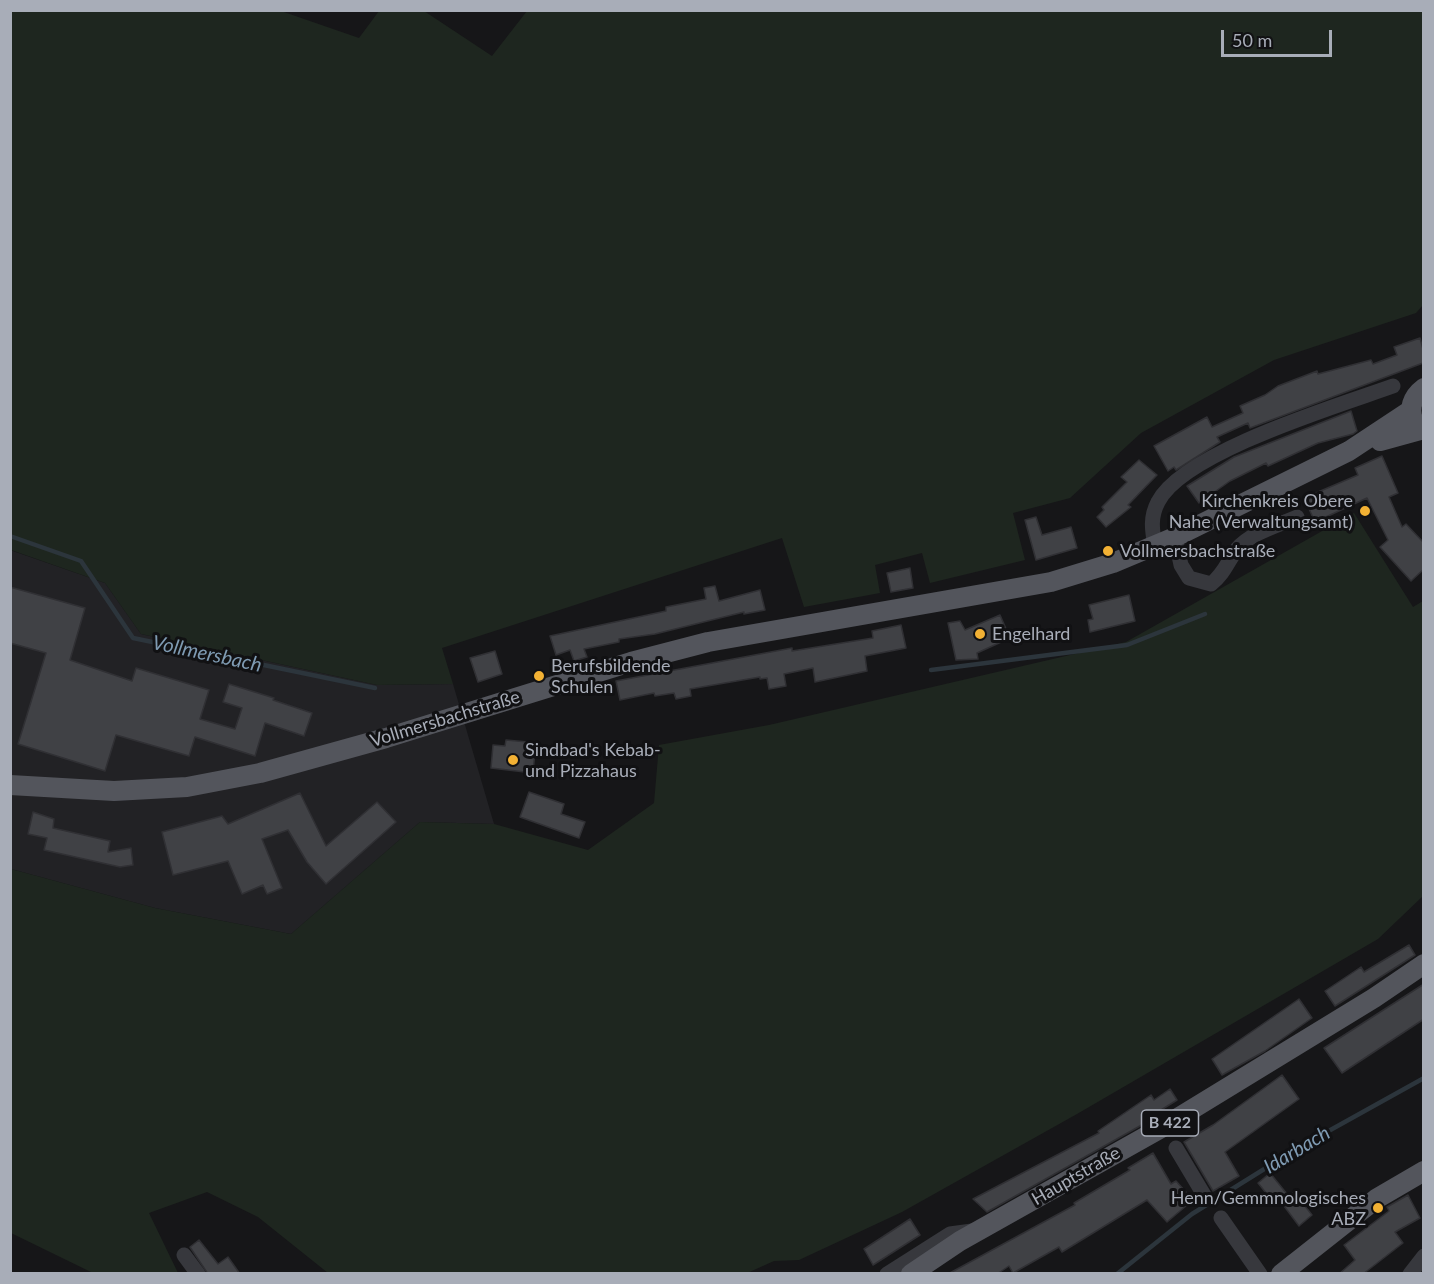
<!DOCTYPE html>
<meta charset="utf-8">
<style>
body{margin:0}
#map{position:relative;width:1434px;height:1284px;overflow:hidden;background:#161618;font-family:Lato,sans-serif}
canvas{display:block}
.frame{position:absolute;inset:0;border:12px solid #a8adb8;pointer-events:none}
.scale{position:absolute;left:1221px;top:30px;width:111px;height:27px;box-sizing:border-box;border:3px solid #a8adb8;border-top:0;padding-left:8px;font-size:18px;line-height:21px;white-space:nowrap;color:#a8adb8;-webkit-text-stroke:4px #111113;paint-order:stroke}
</style>
<div id="map">
<canvas width="1434" height="1284"></canvas>
<div class="frame"></div>
<div class="scale">50 m</div>
</div>
<script>
const ctx = document.querySelector('canvas').getContext('2d');
ctx.lineJoin = 'round';
function paint(path, color) {
  ctx.fillStyle = color;
  ctx.fill(path, 'evenodd');
}
function strokePath(path, color, width, dash) {
  ctx.strokeStyle = color;
  ctx.lineWidth = width;
  ctx.lineCap = dash ? 'butt' : 'round';
  ctx.setLineDash(dash || []);
  ctx.stroke(path);
}
function write(font, color, halo, rows, align = 'center') {
  ctx.font = font + ' Lato,sans-serif';
  ctx.lineWidth = 6;
  ctx.setLineDash([]);
  ctx.textBaseline = 'middle';
  ctx.strokeStyle = halo;
  ctx.fillStyle = color;
  for (const [text, x, y, turn = 0] of rows) {
    ctx.save();
    ctx.translate(x, y);
    ctx.rotate((+turn || 0) * Math.PI / 180);
    ctx.textAlign = isNaN(turn) ? turn : align;
    if (halo) ctx.strokeText(text, 0, 0);
    ctx.fillText(text, 0, 0);
    ctx.restore();
  }
}
paint(new Path2D(`
 M 10,550 L 105,583 L 141,634 L 377,685 L 453,684 L 494,824 L 420,822 L 291,934 L 155,908 L 11,869 Z`), '#222225');
paint(new Path2D(`
 M 527,11 L 1423,11 L 1423,305 L 1416,313 L 1274,360 L 1141,433 L 1070,498 L 1013,513 L 1025,560 L 930,583 L 922,553 L 875,565 L 880,593 L 804,607 L 782,538 L 442,648 L 453,684 L 377,685 L 141,634 L 105,583 L 11,550 L 11,11 L 281,11 L 359,38 L 379,11 L 424,11 L 492,56 Z
 M 1354,513 L 1413,607 L 1423,601 L 1423,896 L 1378,939 L 1077,1114 L 902,1212 L 799,1260 L 774,1261 L 745,1274 L 328,1273 L 258,1217 L 207,1192 L 149,1213 L 178,1273 L 93,1273 L 11,1233 L 11,869 L 155,908 L 291,934 L 420,822 L 494,824 L 588,850 L 654,803 L 659,745 L 769,725 L 1126,642 Z`), '#1e261f');
strokePath(new Path2D(`
 M 10,536 L 81,561 L 133,638 L 375,688
 M 931,670 L 1127,645 L 1205,614
 M 1117,1274 L 1192,1214 L 1298,1148 L 1424,1078`), '#2c353c', 4.5);
const building = new Path2D(`
 M 1420,338 L 1423,349 L 1423,363 L 1250,428 L 1248,423 L 1217,437 L 1220,442 L 1176,470 L 1174,467 L 1168,471 L 1154,446 L 1207,417 L 1212,427 L 1243,413 L 1240,406 L 1265,395 L 1278,386 L 1317,371 L 1318,374 L 1371,360 L 1373,364 L 1397,355 L 1394,347 Z
 M 1351,411 L 1357,431 L 1353,434 L 1318,443 L 1268,466 L 1266,463 L 1230,481 L 1199,503 L 1187,486 L 1234,457 Z
 M 1382,456 L 1398,493 L 1389,497 L 1402,527 L 1406,524 L 1424,543 L 1424,569 L 1411,581 L 1380,547 L 1388,540 L 1367,498 L 1315,522 L 1304,498 L 1358,475 L 1355,468 Z
 M 1139,460 L 1157,475 L 1128,505 L 1131,507 L 1106,527 L 1097,517 L 1104,510 L 1102,507 L 1127,482 L 1121,477 Z
 M 1036,517 L 1042,535 L 1071,527 L 1077,548 L 1036,560 L 1025,520 Z
 M 910,568 L 913,588 L 891,592 L 887,573 Z
 M 715,586 L 719,601 L 760,590 L 765,610 L 744,614 L 744,612 L 655,634 L 619,639 L 619,642 L 584,649 L 587,657 L 574,661 L 570,650 L 556,655 L 550,636 L 666,611 L 666,607 L 706,599 L 704,588 Z
 M 10,587 L 85,608 L 70,660 L 132,681 L 136,668 L 209,690 L 200,719 L 235,729 L 242,708 L 223,702 L 229,684 L 274,698 L 273,700 L 312,713 L 304,736 L 265,723 L 255,756 L 195,737 L 189,756 L 116,735 L 105,771 L 18,744 L 46,653 L 10,643 Z
 M 1129,595 L 1135,621 L 1090,632 L 1088,620 L 1093,619 L 1089,605 Z
 M 1000,615 L 1010,638 L 977,653 L 978,659 L 956,660 L 948,623 L 960,621 L 965,630 Z
 M 901,625 L 906,648 L 865,656 L 867,671 L 815,682 L 813,668 L 784,674 L 786,686 L 769,689 L 767,678 L 760,679 L 760,677 L 690,689 L 691,696 L 676,699 L 674,693 L 655,696 L 654,693 L 620,700 L 616,681 L 792,648 L 792,651 L 873,638 L 872,631 Z
 M 495,651 L 502,674 L 478,682 L 470,658 Z
 M 506,740 L 528,742 L 527,750 L 535,751 L 533,773 L 491,768 L 493,745 L 505,746 Z
 M 529,792 L 564,804 L 561,814 L 585,822 L 579,838 L 520,817 Z
 M 300,793 L 326,846 L 377,802 L 396,822 L 326,884 L 307,862 L 288,830 L 262,839 L 282,888 L 267,894 L 263,885 L 242,894 L 228,861 L 173,875 L 162,832 L 222,816 L 228,824 Z
 M 33,812 L 54,819 L 53,828 L 110,841 L 108,852 L 131,848 L 133,865 L 120,867 L 44,850 L 47,838 L 28,834 Z
 M 1409,945 L 1415,955 L 1335,1006 L 1325,991 L 1361,967 L 1364,972 Z
 M 1424,984 L 1424,1019 L 1342,1073 L 1324,1048 Z
 M 1299,999 L 1312,1018 L 1265,1051 L 1222,1075 L 1212,1059 Z
 M 1282,1075 L 1299,1099 L 1225,1152 L 1239,1176 L 1213,1191 L 1184,1142 L 1213,1125 Z
 M 1170,1089 L 1177,1100 L 1161,1110 L 1163,1113 L 987,1212 L 973,1199 L 1099,1133 L 1098,1131 L 1151,1095 L 1154,1100 Z
 M 1153,1153 L 1171,1184 L 1176,1181 L 1193,1200 L 1167,1222 L 1147,1200 L 1062,1252 L 1059,1247 L 1013,1273 L 1009,1266 L 997,1274 L 948,1274 L 1075,1205 L 1074,1203 L 1130,1170 L 1128,1168 Z
 M 1270,1173 L 1287,1194 L 1275,1204 L 1258,1183 Z
 M 1294,1192 L 1312,1215 L 1299,1226 L 1281,1202 Z
 M 1408,1195 L 1420,1218 L 1395,1232 L 1403,1243 L 1363,1274 L 1339,1274 L 1355,1260 L 1344,1245 L 1389,1211 L 1387,1207 Z
 M 910,1219 L 920,1235 L 873,1265 L 864,1249 Z
 M 199,1240 L 218,1264 L 228,1257 L 240,1274 L 208,1274 L 190,1247 Z`);
paint(building, '#404145');
strokePath(building, '#303034', 1.5);
strokePath(new Path2D(`
 M 1175,537 L 1181,565 L 1189,578 L 1211,584 C 1224,574 1228,561 1237,549 C 1250,533 1279,525 1297,517
 M 1155,546 C 1152,530 1150,517 1158,502 C 1183,452 1340,405 1393,386
 M 1176,1148 L 1204,1195
 M 1221,1218 L 1260,1274
 M 184,1255 L 198,1274
 M 887,1274 L 950,1234 L 972,1231
 M 1410,1274 L 1424,1256`), '#37383d', 15);
strokePath(new Path2D(`
 M 1414,422 C 1408,409 1412,397 1424,388
 M 1380,441 L 1420,430
 M 10,785 L 114,791 L 187,787 L 260,773 L 386,738 L 631,662 L 708,642 L 1051,582 L 1113,563 L 1175,537 L 1349,451 L 1411,410
 M 911,1274 L 960,1241 L 1163,1127 L 1374,998 L 1424,964
 M 1281,1274 L 1376,1199 L 1424,1171`), '#53555c', 20);
for (const [x, y, r, color] of [
 [1365,511,6,"#f2b134"],
 [1108,551,6,"#f2b134"],
 [980,634,6,"#f2b134"],
 [539,676,6,"#f2b134"],
 [513,760,6,"#f2b134"],
 [1378,1208,6,"#f2b134"]
]) {
  const dot = new Path2D();
  dot.arc(x, y, r, 0, 2 * Math.PI);
  ctx.fillStyle = color;
  ctx.fill(dot);
  strokePath(dot, '#111113', 2);
}
for (const [x, y, w] of [
 [1170,1123,57]
]) {
  const box = new Path2D();
  box.roundRect(x - w / 2, y - 13, w, 26, 4.5);
  ctx.fillStyle = '#111113';
  ctx.fill(box);
  strokePath(box, '#a8adb8', 1.5);
}
write('bold 16px', '#a8adb8', null, [
 ["B 422",1170,1123]
]);
write('18px', '#a8adb8', '#111113', [
 ["Kirchenkreis Obere",1353,501,"right"],
 ["Nahe (Verwaltungsamt)",1353,522,"right"],
 ["Vollmersbachstraße",1120,551],
 ["Engelhard",992,634],
 ["Berufsbildende",551,666],
 ["Schulen",551,687],
 ["Sindbad's Kebab-",525,750],
 ["und Pizzahaus",525,771],
 ["Henn/Gemmnologisches",1366,1198,"right"],
 ["ABZ",1366,1219,"right"]
], 'left');
write('18px', '#a8adb8', '#111113', [
 ["Vollmersbachstraße",445,719,-17],
 ["Hauptstraße",1076,1176,-30]
]);
write('italic 20px', '#7f9bb3', '#111113', [
 ["Vollmersbach",207,654,12],
 ["Idarbach",1297,1150,-31]
]);
</script>
